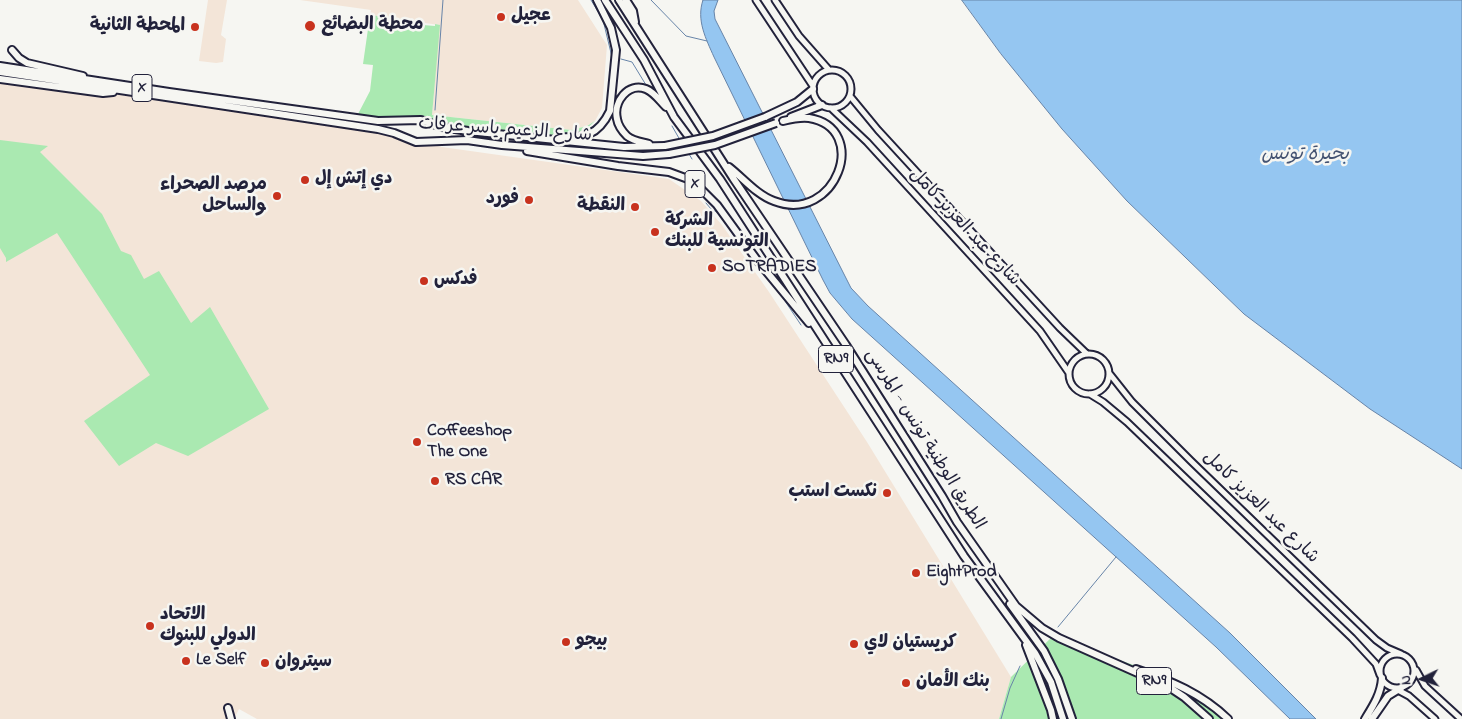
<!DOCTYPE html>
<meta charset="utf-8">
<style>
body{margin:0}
#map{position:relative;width:1462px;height:719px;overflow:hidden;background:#f6f6f2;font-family:"Indie Flower",sans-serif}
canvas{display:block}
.north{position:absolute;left:1397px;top:654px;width:50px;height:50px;-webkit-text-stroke:4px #f6f6f2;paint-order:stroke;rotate:266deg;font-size:14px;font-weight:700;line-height:20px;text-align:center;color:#22223b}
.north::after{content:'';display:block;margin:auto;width:18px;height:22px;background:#22223b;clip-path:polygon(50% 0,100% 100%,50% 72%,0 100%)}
</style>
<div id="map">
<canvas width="1462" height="719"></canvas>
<div class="north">N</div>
</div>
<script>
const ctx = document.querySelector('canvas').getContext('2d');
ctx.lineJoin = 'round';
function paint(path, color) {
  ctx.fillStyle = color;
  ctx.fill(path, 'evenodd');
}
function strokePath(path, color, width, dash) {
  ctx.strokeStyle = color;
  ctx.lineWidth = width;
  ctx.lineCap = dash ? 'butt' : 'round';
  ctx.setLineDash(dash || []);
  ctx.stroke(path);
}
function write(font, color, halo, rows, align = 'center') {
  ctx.font = font + ' "Indie Flower","Playpen Sans Arabic",sans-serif';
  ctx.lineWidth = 5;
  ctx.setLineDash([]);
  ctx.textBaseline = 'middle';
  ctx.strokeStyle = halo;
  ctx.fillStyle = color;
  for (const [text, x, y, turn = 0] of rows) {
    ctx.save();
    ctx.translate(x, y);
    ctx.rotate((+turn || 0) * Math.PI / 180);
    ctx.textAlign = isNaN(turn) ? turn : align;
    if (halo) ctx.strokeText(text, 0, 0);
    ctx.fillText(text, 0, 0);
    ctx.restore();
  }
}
paint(new Path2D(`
 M 208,0 L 227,0 L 221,35 L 226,39 L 223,62 L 216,63 L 199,61 Z
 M 300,0 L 578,0 L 607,45 L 602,108 L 595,121 L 587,126 L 571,130 L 432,115 L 439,25 L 370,15 L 371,10 Z
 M 0,77 L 388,134 L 442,147 L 669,179 L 701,201 L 722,225 L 769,292 L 867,442 L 1011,677 L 999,719 L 257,719 L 239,709 L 234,719 L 0,719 Z`), '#f3e5d8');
paint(new Path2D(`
 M 370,15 L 423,22 L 423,25 L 435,26 L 435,24 L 440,25 L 432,115 L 571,130 L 587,126 L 595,121 L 581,134 L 571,138 L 447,127 L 358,114 L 370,91 L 373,65 L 363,64 Z
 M 0,140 L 48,146 L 40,152 L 102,214 L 121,251 L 131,255 L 144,279 L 159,271 L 191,323 L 210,307 L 269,409 L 188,456 L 156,443 L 119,466 L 84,421 L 150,375 L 57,233 L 6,262 L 6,258 L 0,248 Z
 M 1056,633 L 1094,651 L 1162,675 L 1221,710 L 1231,719 L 999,719 L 1011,677 Z`), '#aae9b1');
const water = new Path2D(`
 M 703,0 L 718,0 L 714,11 L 715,19 L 851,288 L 868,306 L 1230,633 L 1316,719 L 1290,719 L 1216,647 L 852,319 L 830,293 L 823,280 L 714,57 C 706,39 696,20 703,0 Z
 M 962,0 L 1462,0 L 1462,469 L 1370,409 L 1244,314 L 1127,201 L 1062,129 L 1001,54 Z`);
paint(water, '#95c6f1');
strokePath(water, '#6784a8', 1);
strokePath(new Path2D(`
 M 591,0 L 603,20 L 612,57
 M 651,0 L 686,36 L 707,41
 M 621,59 L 632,62 L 646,85
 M 435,110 L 443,0
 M 672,126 L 680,140
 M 689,154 L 692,159
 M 706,203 L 711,209 L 717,212 L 781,295 L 801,325
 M 1058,627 L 1116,557
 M 1001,719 L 1010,688 L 1020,666`), '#6784a8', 1);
const secondary = new Path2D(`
 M 756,0 L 813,86
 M 775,0 L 799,36 L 829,70
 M813 89a19 19 0 1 1 38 0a19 19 0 1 1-38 0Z
 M 850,96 L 878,130 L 1060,328 L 1087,354
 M 831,108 L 867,142 L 1040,331 L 1069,373
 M1069 374a20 20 0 1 1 40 0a20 20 0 1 1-40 0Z
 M 1109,373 L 1132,402 L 1191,461 L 1376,640 L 1387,648 L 1401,654
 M 1090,394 L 1103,402 L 1127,422 L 1352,638 L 1376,664 L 1380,675
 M1380 671a17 17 0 1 1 34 0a17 17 0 1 1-34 0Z
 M 1416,670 L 1425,686 L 1461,719
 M 1396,689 L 1409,696 L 1435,719`);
const highway = new Path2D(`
 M 605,0 L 644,60 L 674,117 L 720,179 L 964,556 L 1035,653 L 1051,682 L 1063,719
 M 619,0 L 733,178 L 846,345 L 942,496 L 957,522 L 1016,606 L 1042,628 L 1059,638 L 1169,687 L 1184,697 L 1209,719
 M 626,0 L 633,11 L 635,22
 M 12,50 L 19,58 L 27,63 L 83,76
 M 0,66 L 169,92 L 378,121 L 421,120 L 442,127 L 468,131 L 624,147 L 665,146
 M 0,72 L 378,129 L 394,133 L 416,142 L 467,140 L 502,145 L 643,156 L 669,154
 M 0,79 L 103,93 L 113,92
 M 765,117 L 797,102 L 813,89
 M 791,117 L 822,105
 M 559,137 C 584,138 598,136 610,111 L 616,50 L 611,28 L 597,0
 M 649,144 C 642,142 633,141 627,136 C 623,132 618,125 617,119 C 613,102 628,82 646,89 C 654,92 660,101 666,107
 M 527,151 L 618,166 L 669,172 L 688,179 L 698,186 L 717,205 L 757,260 L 809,323
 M 729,167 C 743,178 757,195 774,201 C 836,225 871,128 809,118 C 801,117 791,119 783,121
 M 1010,604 L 1044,651 L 1058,679 L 1072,719
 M 1026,645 L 1051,710 L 1053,719
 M 1136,669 C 1170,680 1202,694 1228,719
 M 228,708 L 231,719
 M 1365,719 C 1373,706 1381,694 1382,678
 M 1372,719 L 1388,696 L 1401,688`);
strokePath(secondary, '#22223b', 9);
strokePath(highway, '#22223b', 10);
strokePath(secondary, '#f6f6f2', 5);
strokePath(highway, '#f6f6f2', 6);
const highwayBridge = new Path2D(`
 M 665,146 L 713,136 L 765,117
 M 669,154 L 715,145 L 776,123`);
strokePath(highwayBridge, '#22223b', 10, []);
strokePath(highwayBridge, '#f6f6f2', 6);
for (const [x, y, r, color] of [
 [501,17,5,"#c8321e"],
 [310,26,6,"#c8321e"],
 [195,27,5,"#c8321e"],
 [305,180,5,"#c8321e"],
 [277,196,5,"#c8321e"],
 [529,200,5,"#c8321e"],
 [635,207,5,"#c8321e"],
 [655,232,5,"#c8321e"],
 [712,268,5,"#c8321e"],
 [424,281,5,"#c8321e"],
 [417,442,5,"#c8321e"],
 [435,481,5,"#c8321e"],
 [887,493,5,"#c8321e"],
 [916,573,5,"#c8321e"],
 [150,626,5,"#c8321e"],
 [566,642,5,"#c8321e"],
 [854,644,5,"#c8321e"],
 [186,661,5,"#c8321e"],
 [265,663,5,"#c8321e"],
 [906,683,5,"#c8321e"]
]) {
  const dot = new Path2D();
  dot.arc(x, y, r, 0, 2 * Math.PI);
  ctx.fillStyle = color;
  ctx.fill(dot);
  strokePath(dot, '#f6f6f2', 2);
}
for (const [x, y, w] of [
 [142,88,20],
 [695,184,20],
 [836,359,35],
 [1154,681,35]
]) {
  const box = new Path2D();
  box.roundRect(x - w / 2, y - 13.5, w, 27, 4);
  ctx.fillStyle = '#f6f6f2';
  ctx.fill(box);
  strokePath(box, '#22223b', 1);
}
write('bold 16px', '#22223b', null, [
 ["X",142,88],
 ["X",695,184],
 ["RN9",836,359],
 ["RN9",1154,681]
]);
write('bold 18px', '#22223b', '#f6f6f2', [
 ["عجيل",511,17],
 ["محطة البضائع",321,26],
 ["المحطة الثانية",185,27,"right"],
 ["دي إتش إل",315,180],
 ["مرصد الصحراء",267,186,"right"],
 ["والساحل",267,207,"right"],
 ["فورد",519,200,"right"],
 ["النقطة",625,207,"right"],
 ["الشركة",665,222],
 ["التونسية للبنك",665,243],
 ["SOTRADIES",722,268],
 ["فدكس",434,281],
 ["Coffeeshop",427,432],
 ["The One",427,453],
 ["RS CAR",445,481],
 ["نكست استب",877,493,"right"],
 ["EightProd",926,573],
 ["الاتحاد",160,616],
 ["الدولي للبنوك",160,637],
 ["بيجو",576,642],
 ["كريستيان لاي",864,644],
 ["Le Self",196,661],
 ["سيتروان",275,663],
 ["بنك الأمان",916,683]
], 'left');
write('18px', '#22223b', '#f6f6f2', [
 ["شارع الزعيم ياسر عرفات",505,131,4],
 ["شارع عبد العزيز كامل",964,228,47],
 ["الطريق الوطنية تونس - المرسى",924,440,58],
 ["شارع عبد العزيز كامل",1260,508,44]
]);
write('italic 19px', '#445372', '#f6f6f2', [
 ["بحيرة تونس",1305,156]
]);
</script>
